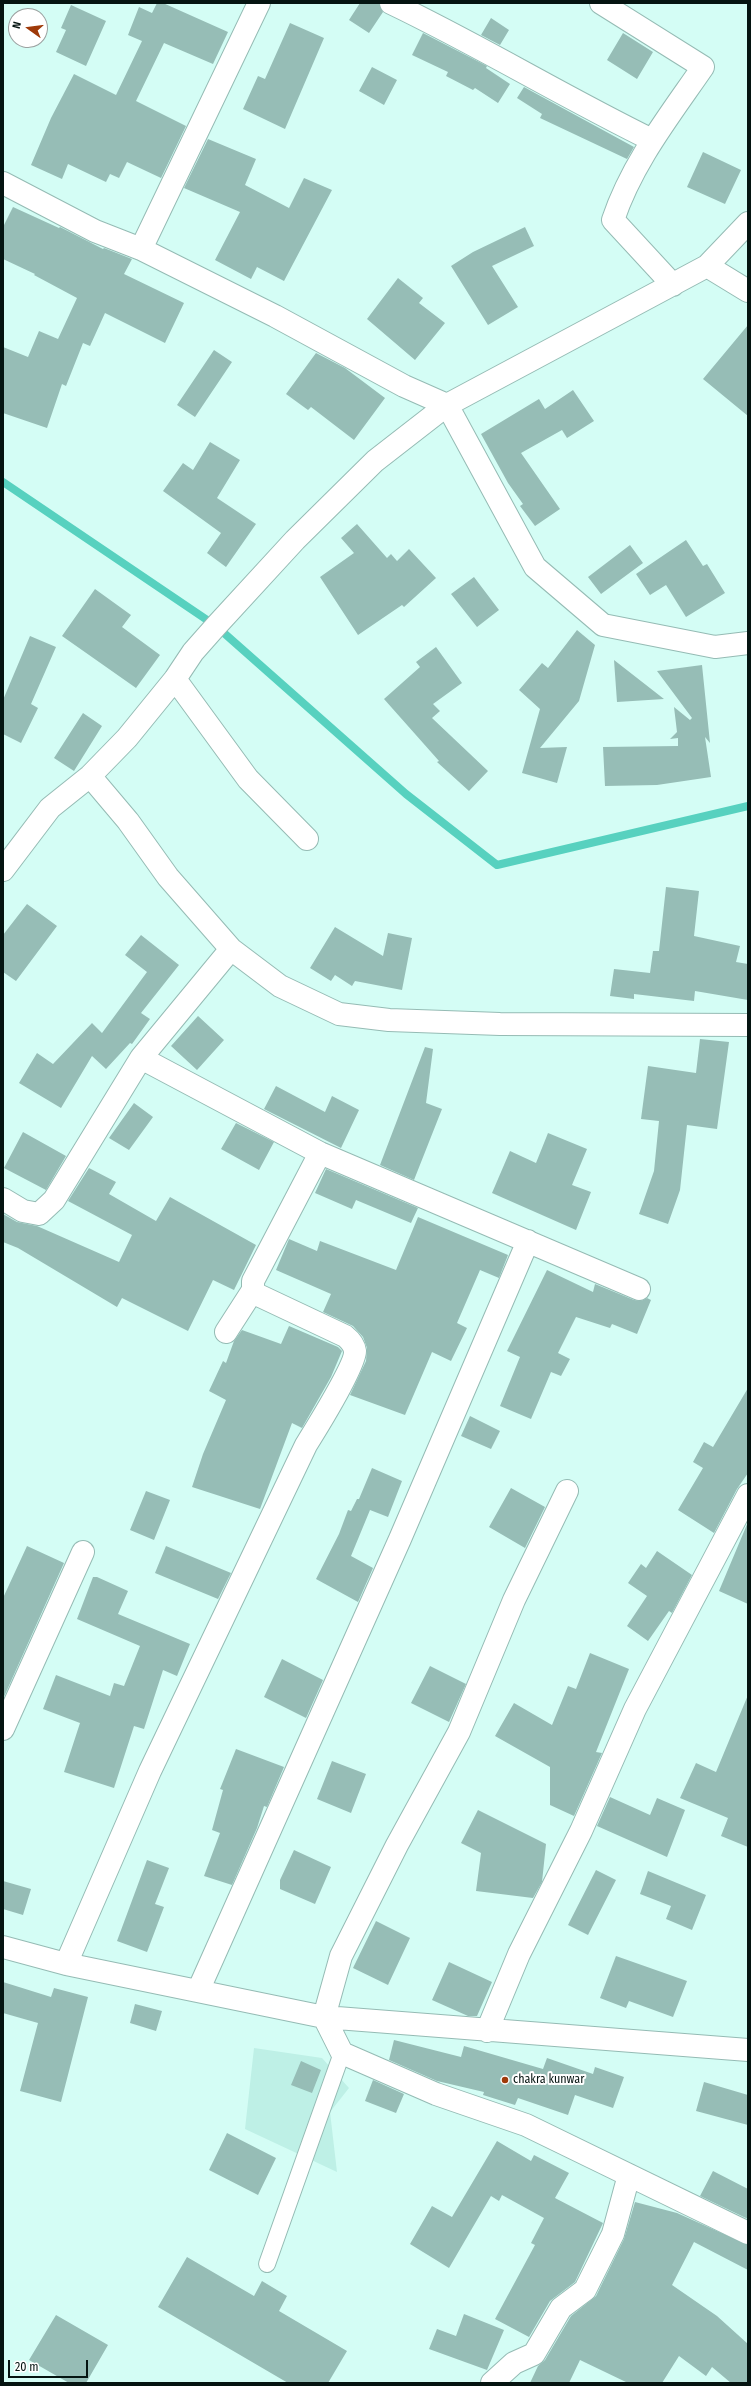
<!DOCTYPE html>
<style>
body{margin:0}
#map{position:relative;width:751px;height:2386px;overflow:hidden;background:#d4fdf5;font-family:"Fira Sans Condensed",sans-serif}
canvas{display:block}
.frame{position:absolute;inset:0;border:4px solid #051411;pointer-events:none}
.north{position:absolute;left:8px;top:8px;width:40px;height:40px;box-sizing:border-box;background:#fff;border:1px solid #9ba1a0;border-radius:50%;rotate:284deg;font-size:11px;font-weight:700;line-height:16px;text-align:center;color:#051411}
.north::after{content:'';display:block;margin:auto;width:14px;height:18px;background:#9f3a09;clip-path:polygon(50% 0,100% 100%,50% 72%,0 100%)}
.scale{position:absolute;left:8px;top:2360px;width:80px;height:18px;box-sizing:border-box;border:2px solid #051411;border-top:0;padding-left:5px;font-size:12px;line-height:14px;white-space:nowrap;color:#051411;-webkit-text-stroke:3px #fff;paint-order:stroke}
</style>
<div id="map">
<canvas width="751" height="2386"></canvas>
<div class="frame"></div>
<div class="north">N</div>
<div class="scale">20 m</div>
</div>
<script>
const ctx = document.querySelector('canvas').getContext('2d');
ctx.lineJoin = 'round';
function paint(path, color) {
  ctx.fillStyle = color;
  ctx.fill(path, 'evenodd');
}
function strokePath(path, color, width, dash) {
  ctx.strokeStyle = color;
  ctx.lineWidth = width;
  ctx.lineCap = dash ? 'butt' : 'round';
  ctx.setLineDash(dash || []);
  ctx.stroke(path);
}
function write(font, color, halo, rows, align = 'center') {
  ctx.font = font + ' "Fira Sans Condensed",sans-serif';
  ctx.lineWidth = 4;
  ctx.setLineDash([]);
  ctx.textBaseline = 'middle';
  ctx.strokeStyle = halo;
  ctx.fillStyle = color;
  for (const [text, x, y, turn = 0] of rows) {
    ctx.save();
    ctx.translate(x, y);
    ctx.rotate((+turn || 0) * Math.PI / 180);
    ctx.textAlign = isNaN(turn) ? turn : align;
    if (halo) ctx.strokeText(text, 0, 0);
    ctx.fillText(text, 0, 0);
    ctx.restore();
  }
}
paint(new Path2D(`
 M 254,2048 L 322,2058 L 349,2088 L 330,2112 L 337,2172 L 245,2129 Z`), '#bef0e6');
strokePath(new Path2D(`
 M 3,482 L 216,626 L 406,794 L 497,865 L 748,806`), '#57d1bf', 8);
paint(new Path2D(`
 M 157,3 L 163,3 L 228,32 L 213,64 L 164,43 L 136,101 L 186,126 L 161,178 L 127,162 L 119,178 L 110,174 L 106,182 L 68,164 L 62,179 L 31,165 L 51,118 L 74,74 L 116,95 L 142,41 L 128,35 L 139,7 L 152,13 Z
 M 360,3 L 379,3 L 383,12 L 369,33 L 349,20 Z
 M 71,5 L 106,21 L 86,66 L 56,52 L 66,30 L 61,28 Z
 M 491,18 L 509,30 L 500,45 L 481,35 Z
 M 290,23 L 324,38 L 285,129 L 243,109 L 258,76 L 265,79 Z
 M 423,33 L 487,66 L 486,68 L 510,84 L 498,103 L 475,88 L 473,90 L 446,76 L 448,72 L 412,55 Z
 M 623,33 L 653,52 L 637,79 L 607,60 Z
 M 372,67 L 397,80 L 384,105 L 359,91 Z
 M 524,87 L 634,147 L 627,159 L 540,118 L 542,114 L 517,98 Z
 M 208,139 L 256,159 L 245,185 L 289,208 L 304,178 L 332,190 L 284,281 L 257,267 L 251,279 L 215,260 L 240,212 L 184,188 Z
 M 703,152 L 741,170 L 725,204 L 687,187 Z
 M 13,207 L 59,228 L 60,227 L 103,249 L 104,248 L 132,259 L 124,274 L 184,303 L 165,343 L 105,313 L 90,346 L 83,343 L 66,386 L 62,384 L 47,428 L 3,413 L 3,347 L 28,357 L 39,331 L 58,339 L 77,298 L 34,275 L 35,274 L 3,259 L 3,227 Z
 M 525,227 L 534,246 L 492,266 L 518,307 L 488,325 L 451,266 L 473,252 Z
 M 398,278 L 423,298 L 419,303 L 445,323 L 415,360 L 367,319 Z
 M 748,325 L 748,416 L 703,379 Z
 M 214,350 L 232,362 L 195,417 L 177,405 Z
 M 316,353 L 345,368 L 385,398 L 354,440 L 311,407 L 308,410 L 286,394 Z
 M 573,390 L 594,421 L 567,438 L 562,430 L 521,453 L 560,509 L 535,526 L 520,506 L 523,504 L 508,483 L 481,434 L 539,399 L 545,409 Z
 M 210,442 L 240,460 L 217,498 L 256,524 L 226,567 L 207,553 L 221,533 L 163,491 L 183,463 L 193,470 Z
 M 357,524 L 387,558 L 391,554 L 397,561 L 409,549 L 436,578 L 404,607 L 402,605 L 358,635 L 320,577 L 354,553 L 341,538 Z
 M 686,540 L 703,566 L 707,564 L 725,593 L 686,617 L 666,585 L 650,595 L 636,574 Z
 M 630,545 L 643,563 L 601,594 L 588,577 Z
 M 474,577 L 499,610 L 477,627 L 451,594 Z
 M 95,589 L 131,615 L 122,627 L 160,655 L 136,688 L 62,636 Z
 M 577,630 L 595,645 L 579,701 L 540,748 L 567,747 L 557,783 L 522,773 L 540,709 L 519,690 L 542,663 L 548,668 Z
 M 30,636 L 56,647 L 31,704 L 38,708 L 21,743 L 3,734 L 3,700 Z
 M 436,647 L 462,683 L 433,704 L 440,711 L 432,718 L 488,771 L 469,791 L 437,762 L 439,761 L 384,699 L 420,667 L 416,662 Z
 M 614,660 L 664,699 L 617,702 Z
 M 702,665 L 710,743 L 705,737 L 711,777 L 657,785 L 605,786 L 603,747 L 678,746 L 678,738 L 670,739 L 677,732 L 674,707 L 690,720 L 692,718 L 657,671 Z
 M 83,713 L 102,726 L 74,771 L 54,758 Z
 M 666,887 L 699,891 L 694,936 L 740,946 L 736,962 L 748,964 L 748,1000 L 695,991 L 694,1001 L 634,994 L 634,999 L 610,996 L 614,969 L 650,973 L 653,951 L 659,951 Z
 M 27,904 L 57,926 L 16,981 L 3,972 L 3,935 Z
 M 335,927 L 383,956 L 388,933 L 412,938 L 402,990 L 355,981 L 352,986 L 335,975 L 331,981 L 310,968 Z
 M 141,935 L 179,965 L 141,1013 L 150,1019 L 132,1044 L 130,1043 L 106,1069 L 92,1056 L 61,1108 L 19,1083 L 37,1053 L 53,1064 L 92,1023 L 102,1033 L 147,972 L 125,955 Z
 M 198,1016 L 224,1040 L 197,1070 L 171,1046 Z
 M 700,1039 L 729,1042 L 717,1129 L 687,1125 L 680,1190 L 668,1224 L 639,1214 L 654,1171 L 659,1121 L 641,1119 L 648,1066 L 696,1073 Z
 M 425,1047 L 433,1049 L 426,1103 L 442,1109 L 414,1180 L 380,1165 Z
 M 276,1086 L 325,1112 L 332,1096 L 359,1110 L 341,1148 L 264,1109 Z
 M 134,1103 L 153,1117 L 129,1150 L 109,1138 Z
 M 236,1123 L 274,1142 L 259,1170 L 221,1149 Z
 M 23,1132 L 66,1156 L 46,1190 L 4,1168 Z
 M 548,1133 L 587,1149 L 572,1185 L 591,1192 L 576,1230 L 492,1193 L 510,1151 L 536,1163 Z
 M 89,1168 L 116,1182 L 109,1194 L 156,1221 L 170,1197 L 256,1245 L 234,1290 L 213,1280 L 188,1331 L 122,1298 L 117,1307 L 18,1248 L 3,1242 L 3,1214 L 17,1222 L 37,1226 L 119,1262 L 132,1235 L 68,1201 Z
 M 326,1169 L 418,1208 L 411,1223 L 356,1200 L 352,1209 L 315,1193 Z
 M 418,1217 L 508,1255 L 499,1278 L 480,1270 L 457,1323 L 467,1328 L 451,1361 L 432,1352 L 405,1415 L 350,1395 L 366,1361 L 367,1348 L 363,1337 L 353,1326 L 323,1312 L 331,1294 L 276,1270 L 289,1239 L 317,1251 L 320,1241 L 396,1270 Z
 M 547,1270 L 593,1292 L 595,1284 L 634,1300 L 641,1301 L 647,1298 L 651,1300 L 637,1334 L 612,1324 L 610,1328 L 576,1317 L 558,1353 L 570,1359 L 561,1376 L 551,1372 L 531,1419 L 500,1406 L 520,1357 L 507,1351 Z
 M 289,1326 L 338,1347 L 342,1351 L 331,1377 L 302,1428 L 292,1423 L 260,1509 L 192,1487 L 203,1454 L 226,1400 L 209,1391 L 223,1361 L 226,1363 L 234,1341 L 242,1330 L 281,1344 Z
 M 748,1388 L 748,1473 L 737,1489 L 714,1533 L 678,1510 L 703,1468 L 693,1462 L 704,1442 L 713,1447 Z
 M 470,1416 L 500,1431 L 491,1449 L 461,1436 Z
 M 372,1468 L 402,1481 L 388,1517 L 370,1510 L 351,1556 L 373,1568 L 358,1602 L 316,1579 L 339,1534 L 348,1510 L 351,1511 L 357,1499 L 359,1499 Z
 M 511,1488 L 545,1507 L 525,1548 L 489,1527 Z
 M 146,1491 L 170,1500 L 154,1540 L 130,1530 Z
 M 748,1522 L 748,1604 L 719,1591 Z
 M 27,1546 L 64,1563 L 3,1699 L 3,1598 Z
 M 166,1546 L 231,1573 L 218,1599 L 155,1573 Z
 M 657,1551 L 692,1575 L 672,1613 L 669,1611 L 648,1641 L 627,1626 L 647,1596 L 628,1583 L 641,1564 L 646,1568 Z
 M 93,1577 L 97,1577 L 128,1591 L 118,1614 L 190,1644 L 177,1676 L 163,1670 L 144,1729 L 134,1726 L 114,1788 L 64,1772 L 80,1723 L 43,1709 L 56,1675 L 110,1696 L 114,1683 L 124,1686 L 140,1646 L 77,1619 Z
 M 590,1653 L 629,1669 L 596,1752 L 602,1753 L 574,1816 L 550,1805 L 550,1767 L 495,1736 L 514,1703 L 552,1725 L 568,1686 L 576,1689 Z
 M 282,1659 L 323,1680 L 306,1718 L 264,1697 Z
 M 430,1666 L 466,1684 L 449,1722 L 411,1703 Z
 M 748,1695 L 748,1847 L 721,1836 L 728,1818 L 680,1798 L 696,1763 L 716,1772 Z
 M 236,1749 L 284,1767 L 267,1807 L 264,1806 L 257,1828 L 232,1885 L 204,1876 L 220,1833 L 212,1830 L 223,1790 L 220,1789 Z
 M 332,1761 L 366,1774 L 351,1813 L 317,1799 Z
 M 610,1797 L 650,1815 L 657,1798 L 685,1810 L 667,1857 L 597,1826 Z
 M 478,1810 L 546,1844 L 542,1882 L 533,1898 L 476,1891 L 481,1853 L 461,1843 Z
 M 294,1850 L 331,1867 L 315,1904 L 280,1889 L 280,1880 Z
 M 147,1860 L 169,1868 L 155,1904 L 164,1907 L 147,1952 L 117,1941 Z
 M 596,1870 L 616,1880 L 588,1935 L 568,1925 Z
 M 648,1871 L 706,1895 L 692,1930 L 666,1919 L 671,1906 L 640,1894 Z
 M 3,1881 L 31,1889 L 23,1915 L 3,1909 Z
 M 376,1921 L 410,1938 L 388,1985 L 353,1968 Z
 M 616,1956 L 687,1981 L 673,2017 L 629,2001 L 626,2008 L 600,1998 Z
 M 449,1962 L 492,1982 L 477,2016 L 468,2016 L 432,2000 Z
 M 3,1982 L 51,1997 L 54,1988 L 88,1997 L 61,2102 L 20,2091 L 38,2023 L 3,2013 Z
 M 135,2004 L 162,2011 L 156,2031 L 130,2023 Z
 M 394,2040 L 461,2057 L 464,2046 L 543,2069 L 547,2058 L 593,2074 L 595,2067 L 624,2077 L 613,2108 L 575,2095 L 568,2115 L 518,2098 L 515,2105 L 483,2095 L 484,2092 L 437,2081 L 389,2060 Z
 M 301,2061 L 321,2070 L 312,2093 L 291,2085 Z
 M 373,2080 L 404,2094 L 396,2113 L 365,2101 Z
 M 704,2082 L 748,2095 L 748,2125 L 696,2111 Z
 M 227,2133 L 276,2158 L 258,2195 L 209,2170 Z
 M 497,2141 L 531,2161 L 534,2155 L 569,2173 L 555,2198 L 603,2223 L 575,2282 L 550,2301 L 529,2337 L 495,2319 L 535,2245 L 531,2243 L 544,2218 L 502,2195 L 499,2201 L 491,2196 L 449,2268 L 410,2244 L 432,2206 L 452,2217 Z
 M 713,2171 L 748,2189 L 748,2219 L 700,2196 Z
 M 635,2202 L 677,2213 L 748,2245 L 748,2270 L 694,2242 L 672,2285 L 717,2316 L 748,2344 L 748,2383 L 731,2383 L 712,2367 L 706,2376 L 679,2356 L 662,2383 L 628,2383 L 580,2360 L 569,2383 L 530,2383 L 538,2366 L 545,2360 L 571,2316 L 596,2296 L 624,2239 Z
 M 187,2257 L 254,2296 L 262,2281 L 287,2296 L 279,2311 L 347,2351 L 328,2383 L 288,2383 L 158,2307 Z
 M 464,2314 L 504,2330 L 487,2370 L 429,2349 L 437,2329 L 456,2336 Z
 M 56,2315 L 108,2345 L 86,2383 L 69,2383 L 29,2360 Z`), '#96bdb6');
const service = new Path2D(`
 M 267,2264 L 342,2053`);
const minor = new Path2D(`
 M 391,3 C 479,45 564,97 652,140
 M 601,3 L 703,67 C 670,115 632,163 613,220 L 673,285
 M 3,183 L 95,231 L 141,249 L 259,3
 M 141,249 L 275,316 L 404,386 L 447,405 L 535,567 L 603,625 L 715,647 L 748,643
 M 707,266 L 748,291
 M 175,679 L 248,779 L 307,839
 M 90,776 L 128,821 L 168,877 L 231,949 L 280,986 L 339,1014 L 389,1020 L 500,1024 L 748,1025
 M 3,870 L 50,808 L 90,776 L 127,738 L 175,679 L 193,652 L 216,626 L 295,540 L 375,461 L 447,405 L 707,266 L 748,223
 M 141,1058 L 231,949
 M 3,1199 L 23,1211 L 39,1214 L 54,1200 L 141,1058 L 320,1153 L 639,1289
 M 226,1332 L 253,1290
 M 567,1491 L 514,1600 L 459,1732 L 397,1845 L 341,1956 L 324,2017 L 342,2053 L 436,2094 L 526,2125 L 748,2233
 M 3,1729 L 83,1552
 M 3,1947 L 66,1964 L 324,2017 L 748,2050
 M 66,1964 L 150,1771 L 306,1445 C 316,1429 356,1365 355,1351 C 354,1344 350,1340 345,1336 L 258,1295 L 253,1290 L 253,1281 L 320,1153
 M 198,1991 L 400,1539 L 528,1241
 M 487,2031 L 519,1954 L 581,1831 L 635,1709 L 748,1495
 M 492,2383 L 514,2363 L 534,2354 L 561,2308 L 585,2290 L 613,2234 L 629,2175`);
strokePath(service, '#95bbb4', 18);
strokePath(minor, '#95bbb4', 24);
strokePath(service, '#fff', 16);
strokePath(minor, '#fff', 22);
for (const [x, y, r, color] of [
 [505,2080,4,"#9f3a09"]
]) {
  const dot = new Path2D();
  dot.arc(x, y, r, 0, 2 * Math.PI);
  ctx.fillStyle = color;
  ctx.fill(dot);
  strokePath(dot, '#fff', 1.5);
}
write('12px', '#051411', '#fff', [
 ["chakra kunwar",513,2080]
], 'left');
</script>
